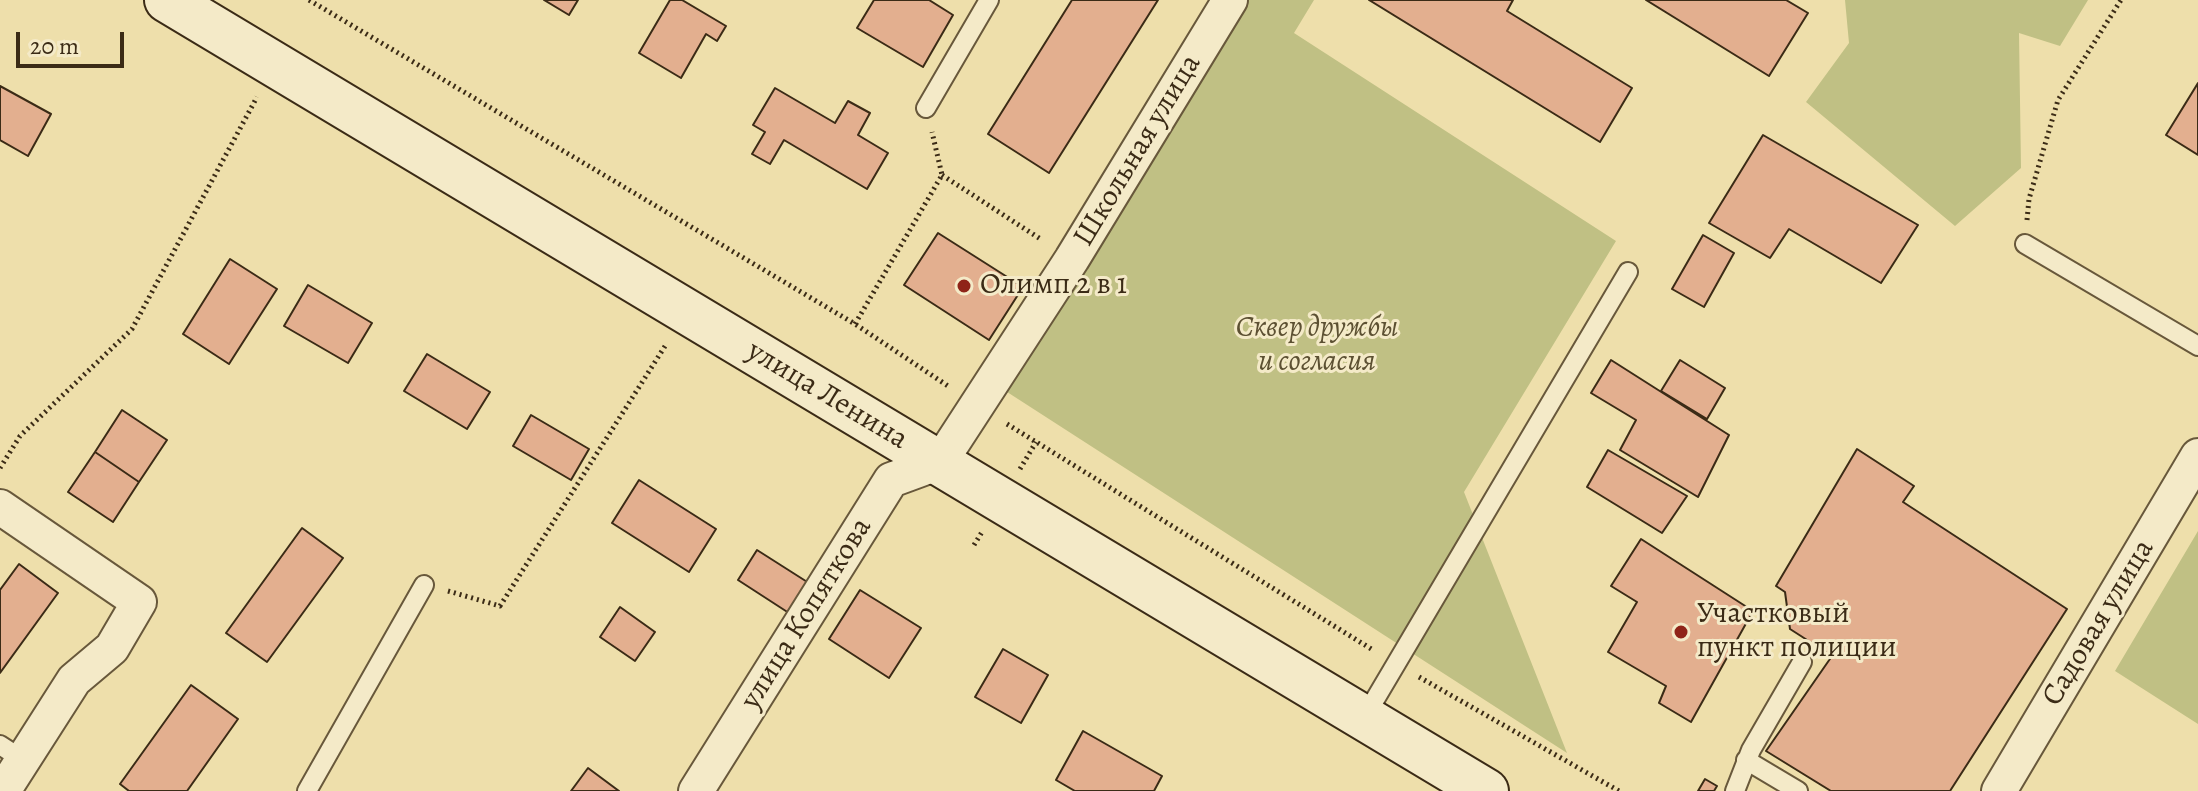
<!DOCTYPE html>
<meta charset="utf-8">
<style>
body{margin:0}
#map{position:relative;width:2198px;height:791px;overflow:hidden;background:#eedfab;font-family:Alegreya,serif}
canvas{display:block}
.scale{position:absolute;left:16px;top:32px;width:108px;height:36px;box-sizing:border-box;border:4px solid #3b2b16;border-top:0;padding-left:10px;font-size:24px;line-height:28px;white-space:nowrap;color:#3b2b16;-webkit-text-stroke:6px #f4eac8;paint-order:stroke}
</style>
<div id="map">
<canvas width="2198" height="791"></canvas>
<div class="scale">20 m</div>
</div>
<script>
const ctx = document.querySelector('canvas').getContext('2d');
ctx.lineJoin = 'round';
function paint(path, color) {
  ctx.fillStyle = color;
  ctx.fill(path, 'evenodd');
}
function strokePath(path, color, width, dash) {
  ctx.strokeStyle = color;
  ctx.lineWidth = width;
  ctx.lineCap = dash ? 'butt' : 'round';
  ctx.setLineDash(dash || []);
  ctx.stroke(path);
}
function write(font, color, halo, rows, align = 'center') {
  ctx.font = font + ' Alegreya,serif';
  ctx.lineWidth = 6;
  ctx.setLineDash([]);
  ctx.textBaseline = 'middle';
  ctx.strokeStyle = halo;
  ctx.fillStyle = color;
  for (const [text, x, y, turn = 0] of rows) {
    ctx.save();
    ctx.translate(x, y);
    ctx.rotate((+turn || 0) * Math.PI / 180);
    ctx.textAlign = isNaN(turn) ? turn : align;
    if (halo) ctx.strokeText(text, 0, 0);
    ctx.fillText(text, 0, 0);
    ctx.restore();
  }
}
paint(new Path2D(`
 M 1245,0 L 1314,0 L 1294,33 L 1616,241 L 1464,492 L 1567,753 L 1004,390 Z
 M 1845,0 L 2088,0 L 2060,46 L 2019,33 L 2021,168 L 1955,226 L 1806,102 L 1849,43 Z
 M 2198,531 L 2198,724 L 2115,671 Z`), '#c0c084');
const building = new Path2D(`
 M 544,0 L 578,0 L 569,15 Z
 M 670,0 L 682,0 L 726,26 L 717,41 L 706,34 L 681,78 L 639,53 Z
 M 874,0 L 929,0 L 953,15 L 923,67 L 857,28 Z
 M 1072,0 L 1158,0 L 1049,173 L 988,134 Z
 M 1369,0 L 1513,0 L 1507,11 L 1632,88 L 1600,142 Z
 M 1646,0 L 1786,0 L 1808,13 L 1769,76 Z
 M 2198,83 L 2198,155 L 2166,135 Z
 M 0,86 L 51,114 L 28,156 L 0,140 Z
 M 775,88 L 835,123 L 848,101 L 870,113 L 858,135 L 888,153 L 867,189 L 784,140 L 770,164 L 752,154 L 765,132 L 753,125 Z
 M 1763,135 L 1918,225 L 1881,283 L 1789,229 L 1770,258 L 1709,223 Z
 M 938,233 L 1023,287 L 989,340 L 904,285 Z
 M 1703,235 L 1734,253 L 1704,307 L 1672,289 Z
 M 230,259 L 277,289 L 229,364 L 183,334 Z
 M 308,285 L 372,323 L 348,363 L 284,326 Z
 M 427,354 L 490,392 L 467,429 L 404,391 Z
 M 1611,360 L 1729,435 L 1698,497 L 1620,450 L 1636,420 L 1591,393 Z
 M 1680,360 L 1725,388 L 1707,419 L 1661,391 Z
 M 122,410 L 167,440 L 139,482 L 95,452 Z
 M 531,415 L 589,449 L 571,480 L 513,446 Z
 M 1857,449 L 1914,486 L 1903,502 L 2067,609 L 1950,791 L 1831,791 L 1766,751 L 1832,656 L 1790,629 L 1785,592 L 1776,586 Z
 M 1608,450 L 1687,496 L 1662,533 L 1587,487 Z
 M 95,452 L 139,482 L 113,522 L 68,492 Z
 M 639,480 L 716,529 L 689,572 L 612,523 Z
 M 302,528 L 343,558 L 267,662 L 226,633 Z
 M 1641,539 L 1753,611 L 1691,722 L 1659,703 L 1666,686 L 1608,652 L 1637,602 L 1611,586 Z
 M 757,550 L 812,585 L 792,615 L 738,580 Z
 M 19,564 L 58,593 L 0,673 L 0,590 Z
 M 860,590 L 921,628 L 889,678 L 829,639 Z
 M 620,607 L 655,632 L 635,661 L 600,637 Z
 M 1003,649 L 1048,675 L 1021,723 L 975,697 Z
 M 191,685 L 238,719 L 187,791 L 129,791 L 120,784 Z
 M 1083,731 L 1162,776 L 1154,791 L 1075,791 L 1056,780 Z
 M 588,768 L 619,791 L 571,791 Z
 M 1705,779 L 1717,786 L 1714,791 L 1698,791 Z`);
paint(building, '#e3af8f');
strokePath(building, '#3b2b16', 2);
const service = new Path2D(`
 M 926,108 L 989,0
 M 2025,244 L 2198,346
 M 1364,718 L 1628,272
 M 0,745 L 23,760
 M 1746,760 L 1798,791
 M 307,791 L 424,585
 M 1735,791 L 1751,750 L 1802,662`);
const minor = new Path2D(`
 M 0,507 L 139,602 L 112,648 L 74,680 L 3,791
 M 696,791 L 891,480 L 940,462 L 1072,259 L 1230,0
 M 1999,791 L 2198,456`);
const secondary = new Path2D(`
 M 167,0 L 1486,791`);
strokePath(service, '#68583b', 22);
strokePath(minor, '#68583b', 38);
strokePath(secondary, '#3b2b16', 48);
strokePath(new Path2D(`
 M 309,0 L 855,324 L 948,386
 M 942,175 L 1042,240
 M 2027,220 L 2029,199 L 2058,100 L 2121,0
 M 855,324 L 942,175 L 932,132
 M 1007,424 L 1373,650
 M 0,468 L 20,436 L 132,329 L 257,97
 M 1020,469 L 1036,442
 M 974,545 L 982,532
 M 448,591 L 500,606 L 667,343
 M 1419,677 L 1619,791`), '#3b2b16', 5, [2, 4]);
strokePath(service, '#f4eac8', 18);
strokePath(minor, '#f4eac8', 34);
strokePath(secondary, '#f4eac8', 44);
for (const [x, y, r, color] of [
 [964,286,8,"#8f2418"],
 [1681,632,8,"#8f2418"]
]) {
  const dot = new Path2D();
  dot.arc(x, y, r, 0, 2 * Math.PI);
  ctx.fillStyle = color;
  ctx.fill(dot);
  strokePath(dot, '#f4eac8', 3);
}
write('30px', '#3b2b16', '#f4eac8', [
 ["Школьная улица",1138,151,-59],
 ["улица Ленина",827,396,31],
 ["улица Копяткова",807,614,-58],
 ["Садовая улица",2099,623,-59]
]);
write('30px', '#3b2b16', '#f4eac8', [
 ["Олимп 2 в 1",980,286],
 ["Участковый",1697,615],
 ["пункт полиции",1697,649]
], 'left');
write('italic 30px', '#5c5032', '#f4eac8', [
 ["Сквер дружбы",1317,329],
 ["и согласия",1317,363]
]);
</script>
